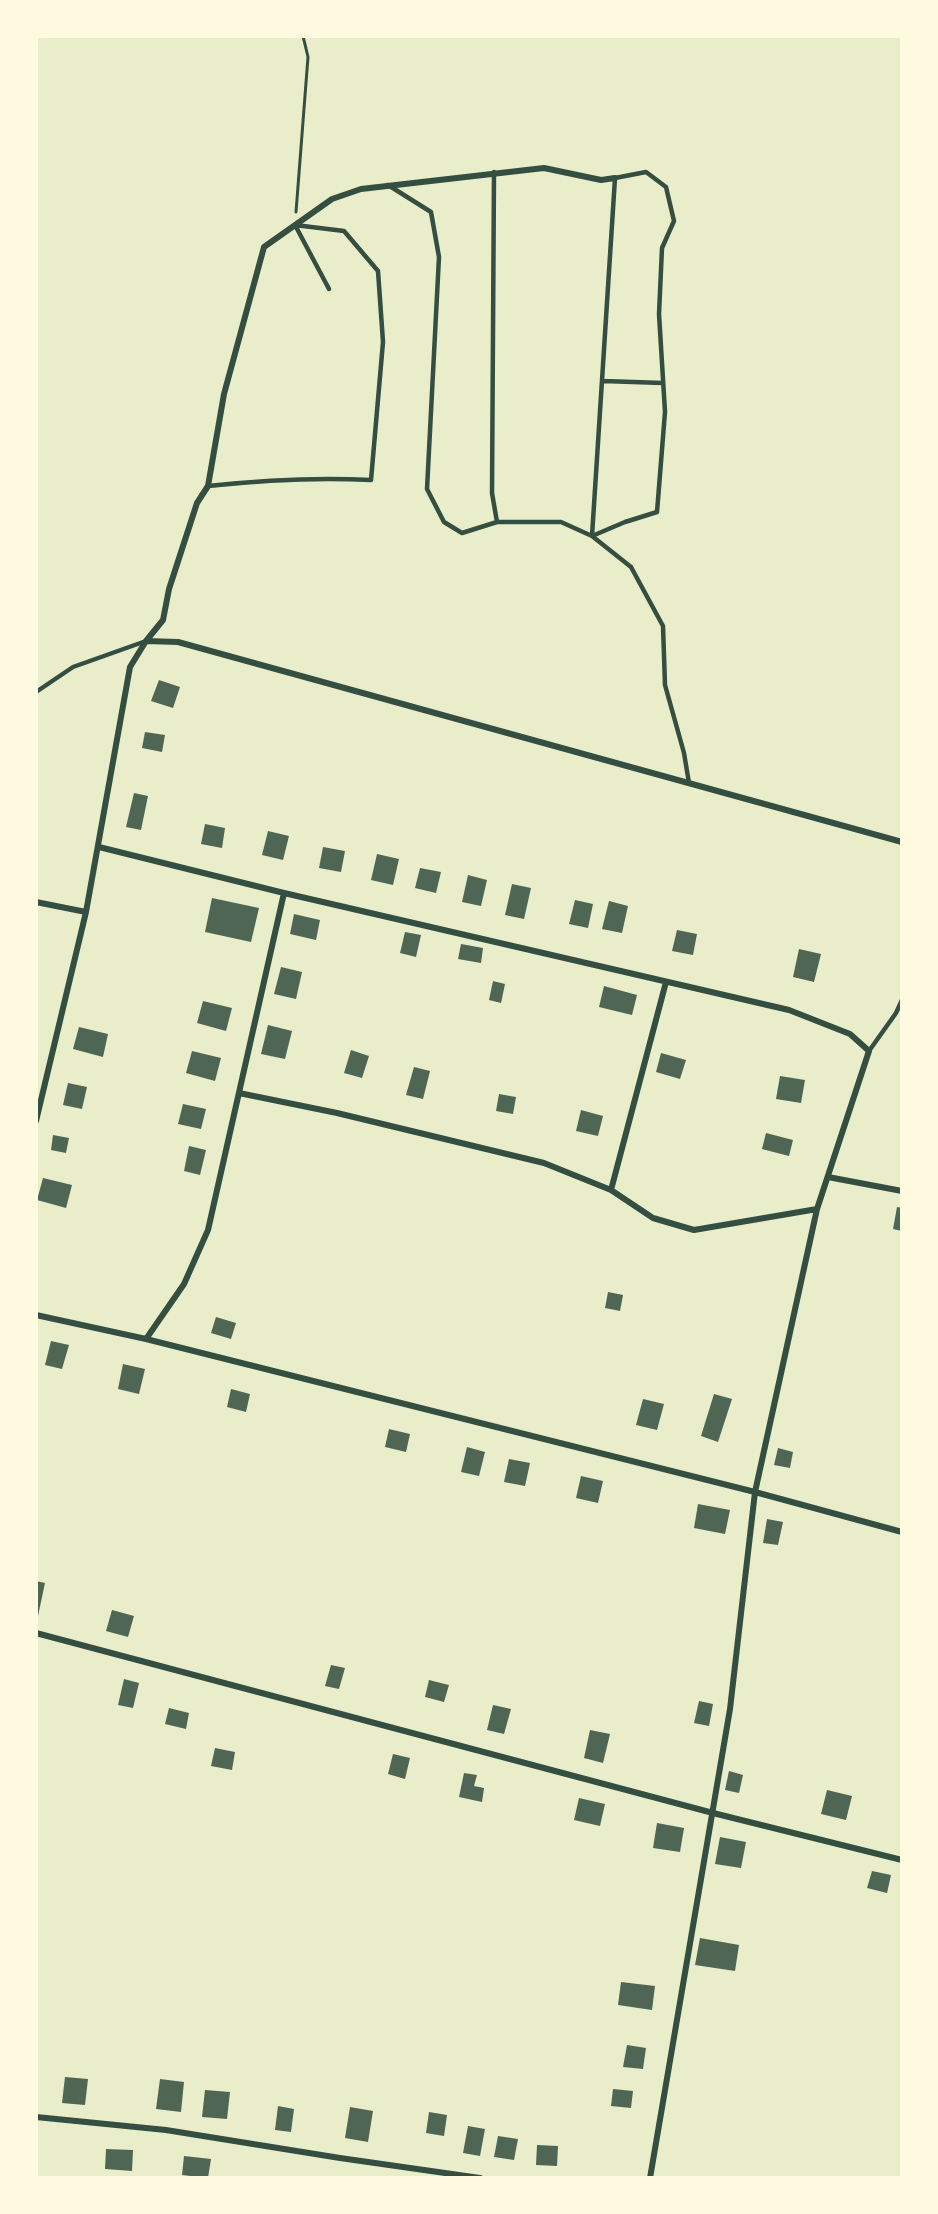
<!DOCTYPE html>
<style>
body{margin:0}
#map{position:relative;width:938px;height:2214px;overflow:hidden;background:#e9edc9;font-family:Spectral,serif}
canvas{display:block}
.frame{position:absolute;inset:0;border:38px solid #fefae0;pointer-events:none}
</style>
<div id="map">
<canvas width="938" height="2214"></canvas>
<div class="frame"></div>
</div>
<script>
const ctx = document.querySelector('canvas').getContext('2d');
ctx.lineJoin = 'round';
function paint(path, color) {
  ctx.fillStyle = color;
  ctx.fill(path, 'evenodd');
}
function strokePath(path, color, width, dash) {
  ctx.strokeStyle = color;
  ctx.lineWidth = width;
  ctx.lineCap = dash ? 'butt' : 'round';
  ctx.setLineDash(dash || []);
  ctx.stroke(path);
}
paint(new Path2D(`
 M 159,680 L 180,687 L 173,708 L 151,701 Z
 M 145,732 L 165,735 L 162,752 L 142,748 Z
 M 134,793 L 148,796 L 141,830 L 126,827 Z
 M 205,824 L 225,828 L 222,848 L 201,844 Z
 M 268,831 L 289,836 L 283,860 L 262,855 Z
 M 323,847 L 345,851 L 341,872 L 319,868 Z
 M 377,854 L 399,859 L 393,885 L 371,880 Z
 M 420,868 L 441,872 L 436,893 L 415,888 Z
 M 468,875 L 487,880 L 481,906 L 462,902 Z
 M 512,884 L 531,888 L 524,919 L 505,915 Z
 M 212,898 L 259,908 L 251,942 L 205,932 Z
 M 575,900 L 593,904 L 588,928 L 569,924 Z
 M 609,901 L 628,906 L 622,933 L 602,929 Z
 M 294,914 L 320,920 L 316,940 L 290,934 Z
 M 677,930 L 697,934 L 693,955 L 672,951 Z
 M 405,932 L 421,935 L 416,957 L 400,953 Z
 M 461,944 L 483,948 L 481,963 L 458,959 Z
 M 799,949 L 821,954 L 814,982 L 793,977 Z
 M 281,967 L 302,972 L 296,999 L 274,994 Z
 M 493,981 L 505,984 L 501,1003 L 489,1000 Z
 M 604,986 L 637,995 L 632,1015 L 599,1007 Z
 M 203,1001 L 232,1008 L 226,1031 L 197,1023 Z
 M 268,1025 L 292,1031 L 285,1059 L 261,1054 Z
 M 79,1027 L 108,1034 L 103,1057 L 73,1049 Z
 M 351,1050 L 369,1056 L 362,1078 L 344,1073 Z
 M 192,1051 L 221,1058 L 215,1081 L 186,1073 Z
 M 661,1053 L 686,1060 L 680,1079 L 656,1072 Z
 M 414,1067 L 430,1071 L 423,1099 L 406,1095 Z
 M 780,1076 L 805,1080 L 801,1103 L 776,1099 Z
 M 68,1083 L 87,1087 L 82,1109 L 63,1105 Z
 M 499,1094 L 516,1097 L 513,1114 L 496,1111 Z
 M 183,1104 L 206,1109 L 201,1129 L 178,1124 Z
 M 581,1110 L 603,1116 L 598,1136 L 576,1131 Z
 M 766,1133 L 793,1140 L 789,1156 L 762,1149 Z
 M 53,1135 L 69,1138 L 66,1153 L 51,1150 Z
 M 189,1146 L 206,1150 L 200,1175 L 184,1171 Z
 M 43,1178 L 72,1185 L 66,1208 L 37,1200 Z
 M 897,1207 L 902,1208 L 902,1231 L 893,1229 Z
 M 608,1292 L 623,1295 L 620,1311 L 605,1308 Z
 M 216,1317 L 236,1323 L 231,1339 L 211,1333 Z
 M 51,1341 L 69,1345 L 62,1369 L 45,1365 Z
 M 123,1364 L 145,1369 L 139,1394 L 118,1389 Z
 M 231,1389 L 250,1394 L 246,1412 L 227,1407 Z
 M 714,1394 L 732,1399 L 718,1442 L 701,1436 Z
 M 643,1399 L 664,1404 L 657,1430 L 636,1425 Z
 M 389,1429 L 410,1434 L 406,1452 L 385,1447 Z
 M 467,1447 L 485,1452 L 479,1476 L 461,1472 Z
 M 778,1448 L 793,1452 L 790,1468 L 774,1465 Z
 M 509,1459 L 530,1463 L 525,1486 L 504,1482 Z
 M 581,1476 L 603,1481 L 598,1503 L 576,1498 Z
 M 698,1504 L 730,1510 L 725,1534 L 694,1528 Z
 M 767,1519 L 783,1522 L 778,1545 L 763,1543 Z
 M 36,1581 L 45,1583 L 38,1616 L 36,1616 Z
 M 112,1610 L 134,1616 L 128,1637 L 106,1631 Z
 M 331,1665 L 345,1668 L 339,1689 L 325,1686 Z
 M 124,1679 L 139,1683 L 133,1708 L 118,1705 Z
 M 429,1680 L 449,1685 L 444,1702 L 425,1697 Z
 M 699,1701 L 713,1704 L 709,1726 L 694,1723 Z
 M 493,1705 L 511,1709 L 504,1734 L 487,1730 Z
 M 169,1708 L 189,1713 L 186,1729 L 165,1724 Z
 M 590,1730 L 610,1734 L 603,1763 L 584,1758 Z
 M 215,1748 L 235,1752 L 232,1770 L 211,1766 Z
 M 393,1754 L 410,1758 L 405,1779 L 388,1774 Z
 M 729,1771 L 743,1775 L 739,1793 L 725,1790 Z
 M 464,1773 L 477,1775 L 474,1786 L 484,1788 L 482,1802 L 459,1797 Z
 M 827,1790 L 852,1796 L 846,1820 L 821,1814 Z
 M 579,1798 L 605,1804 L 600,1826 L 574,1820 Z
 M 657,1823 L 684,1828 L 680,1852 L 653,1848 Z
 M 720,1837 L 746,1842 L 741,1868 L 715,1864 Z
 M 872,1871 L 891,1875 L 887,1893 L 867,1888 Z
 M 700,1938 L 739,1945 L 735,1971 L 695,1965 Z
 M 621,1982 L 655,1986 L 652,2010 L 618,2005 Z
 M 627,2045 L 646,2048 L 643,2069 L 623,2067 Z
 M 65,2077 L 88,2079 L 85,2105 L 62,2103 Z
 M 160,2079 L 184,2082 L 181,2112 L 156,2109 Z
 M 613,2089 L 633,2091 L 631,2108 L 611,2106 Z
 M 205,2090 L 230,2092 L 227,2119 L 202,2117 Z
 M 278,2106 L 294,2109 L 291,2132 L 275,2130 Z
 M 350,2107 L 373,2111 L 368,2142 L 345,2138 Z
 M 429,2112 L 447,2115 L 444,2136 L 426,2133 Z
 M 468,2126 L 485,2129 L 480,2156 L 463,2153 Z
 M 498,2136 L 518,2139 L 514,2160 L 494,2157 Z
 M 537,2145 L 558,2146 L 557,2166 L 536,2165 Z
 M 106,2149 L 133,2150 L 132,2171 L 105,2169 Z
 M 184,2156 L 211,2159 L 208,2178 L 182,2175 Z`), '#4f6655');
strokePath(new Path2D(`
 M 296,212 L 308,57 L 303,36`), '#344e41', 3);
strokePath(new Path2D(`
 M 494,172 L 492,493 L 497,522
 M 646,172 L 666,187 L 674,221 L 662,248 L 659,314 L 665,412 L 657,512 L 625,522 L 592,536 L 615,178 Z
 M 388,185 L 431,212 L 439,257 L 427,489 L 444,522 L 462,533 L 497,522 L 561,522 L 592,536 L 631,567 L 663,626 L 665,685 L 684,753 L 689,783
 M 295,225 L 329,289
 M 603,381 L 663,383
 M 208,486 C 263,480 316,477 371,480 L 383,342 L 378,271 L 344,231 L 295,225
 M 36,692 L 73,667 L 146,641
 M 869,1051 L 896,1013 L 902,1000`), '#344e41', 4.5);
strokePath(new Path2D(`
 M 146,641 L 178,642 L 902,842
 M 99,847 L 284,893 L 789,1010 L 850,1034 L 869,1051 L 817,1209 L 755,1492 L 730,1709 L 650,2178
 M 36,902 L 86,912
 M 239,1093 L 337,1113 L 544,1163 L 611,1190 L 653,1218 L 694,1230 L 817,1209
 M 36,1121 L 86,912 L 130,667 L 146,641 L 163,620 L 169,589 L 197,503 L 208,486 L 224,394 L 264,247 L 332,199 L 361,189 L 544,168 L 601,180 L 615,178
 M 828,1177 L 902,1191
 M 611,1190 L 666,982
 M 36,1315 L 146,1339 L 755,1492 L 902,1532
 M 146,1339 L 184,1284 L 208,1230 L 284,893
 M 36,1633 L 713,1813 L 902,1860
 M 36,2117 L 166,2130 L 340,2158 L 480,2178`), '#344e41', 6);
</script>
